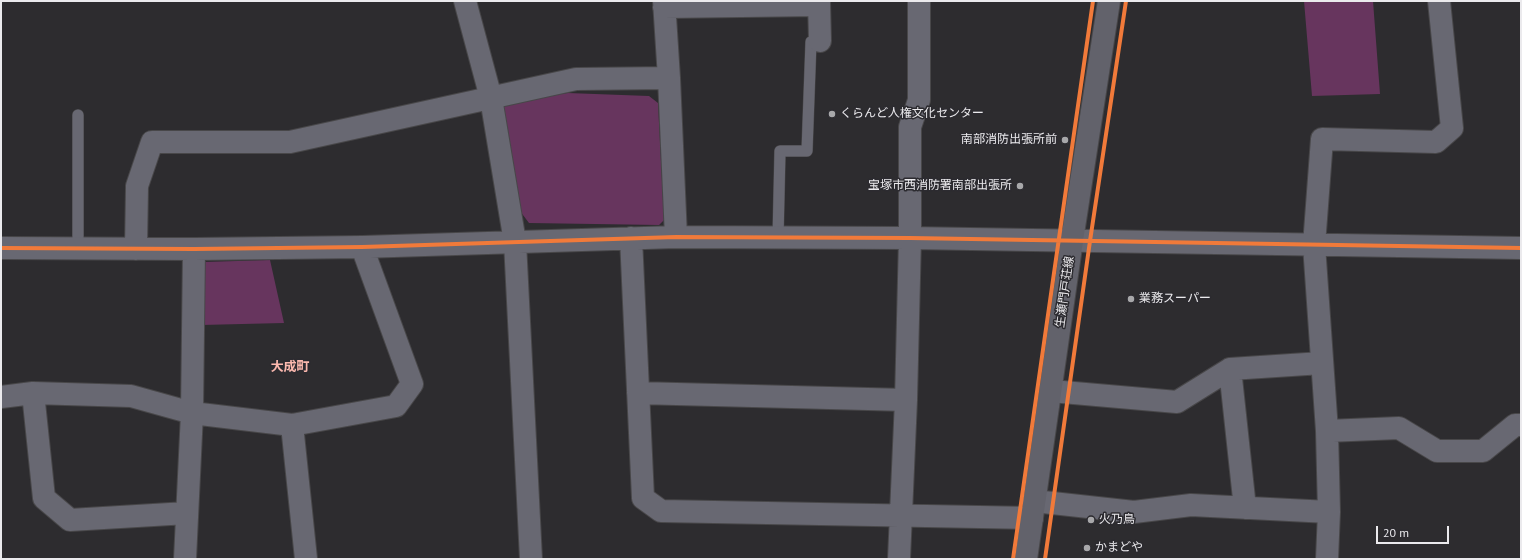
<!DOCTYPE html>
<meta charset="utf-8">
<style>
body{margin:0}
#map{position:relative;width:1522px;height:560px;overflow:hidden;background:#2d2c2f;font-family:"PT Sans",sans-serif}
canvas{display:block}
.frame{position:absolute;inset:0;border:2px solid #ebeaed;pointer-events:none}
.scale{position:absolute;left:1376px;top:526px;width:73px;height:18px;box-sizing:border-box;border:2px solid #ebeaed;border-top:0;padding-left:5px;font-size:12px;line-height:14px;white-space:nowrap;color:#ebeaed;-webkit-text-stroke:3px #2c2b30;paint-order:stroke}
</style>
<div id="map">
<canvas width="1522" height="560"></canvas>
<div class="frame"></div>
<div class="scale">20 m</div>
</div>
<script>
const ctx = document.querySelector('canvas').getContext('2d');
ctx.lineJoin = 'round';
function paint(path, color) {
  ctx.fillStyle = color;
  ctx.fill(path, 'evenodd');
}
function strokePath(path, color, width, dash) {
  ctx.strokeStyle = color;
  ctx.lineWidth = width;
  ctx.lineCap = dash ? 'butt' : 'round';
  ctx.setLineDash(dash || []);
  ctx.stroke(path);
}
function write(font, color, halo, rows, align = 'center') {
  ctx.font = font + ' "PT Sans","Noto Sans JP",sans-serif';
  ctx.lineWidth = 3;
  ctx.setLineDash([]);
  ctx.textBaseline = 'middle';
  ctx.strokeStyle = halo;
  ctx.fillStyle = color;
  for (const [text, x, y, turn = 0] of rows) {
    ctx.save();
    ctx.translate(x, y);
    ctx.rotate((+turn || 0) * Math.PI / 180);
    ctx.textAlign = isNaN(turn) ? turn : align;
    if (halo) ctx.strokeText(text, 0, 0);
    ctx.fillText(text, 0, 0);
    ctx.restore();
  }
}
paint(new Path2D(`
 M 1304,1 L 1373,1 L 1380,94 L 1312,96 Z
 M 568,93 L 649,96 L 658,103 L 664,220 L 659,225 L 529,223 L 520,211 L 503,107 L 508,99 Z
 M 270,260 L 284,323 L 201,325 L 204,262 Z`), '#67355e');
const lane = new Path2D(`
 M 78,115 L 78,248
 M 778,238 L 780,151 L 807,151 L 811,42 L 820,41`);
const street = new Path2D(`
 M 465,1 L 491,98 L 515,242 L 531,559
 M 664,1 L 669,78 L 676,237
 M 819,1 L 820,41
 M 664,7 L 819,5
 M 631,238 L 643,498 L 661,511 L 1032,518
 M 1,248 L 194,249 L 362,247 L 676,237 L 910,238 L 1521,248
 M 136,249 L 137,186 L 152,142 L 290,142 L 576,79 L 669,78
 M 1230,369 L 1245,508
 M 1051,391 L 1177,402 L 1230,369 L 1322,363
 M 33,393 L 44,498 L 70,520 L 187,513
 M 638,393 L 906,400
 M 1,397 L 33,393 L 131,396 L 192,413 L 292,425 L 396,406 L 412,384 L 362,247
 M 292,425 L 306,559
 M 1327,431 L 1399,428 L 1437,451 L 1483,451 L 1515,425 L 1521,425
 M 1034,501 L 1134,512 L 1191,505 L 1329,512
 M 185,559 L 192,413 L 194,249
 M 899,559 L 906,400 L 910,238 L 910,127 L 919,100 L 919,1
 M 1327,559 L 1329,512 L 1327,431 L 1314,245 L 1322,139 L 1436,142 L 1452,128 L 1439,1`);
const secondary = new Path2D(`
 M 1026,559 L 1072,240 L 1109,1`);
strokePath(lane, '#484749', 12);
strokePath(street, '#484749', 24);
strokePath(secondary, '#484749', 24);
strokePath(lane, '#686872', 11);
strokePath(street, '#686872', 22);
strokePath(secondary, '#62626b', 22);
strokePath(new Path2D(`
 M 1,248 L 194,249 L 362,247 L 676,237 L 910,238 L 1521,248
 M 1013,559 L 1093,1
 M 1045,559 L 1090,241 L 1126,1`), '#f17a3a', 4);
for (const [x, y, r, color] of [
 [832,114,4,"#a8a8aa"],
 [1065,140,4,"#a8a8aa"],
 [1020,186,4,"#a8a8aa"],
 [1131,299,4,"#a8a8aa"],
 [1091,520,4,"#a8a8aa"],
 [1087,548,4,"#a8a8aa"]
]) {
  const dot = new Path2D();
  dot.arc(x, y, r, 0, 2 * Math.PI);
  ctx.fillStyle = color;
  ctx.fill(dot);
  strokePath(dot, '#2c2b30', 1.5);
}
write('12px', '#ebeaed', '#2c2b30', [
 ["くらんど人権文化センター",840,114],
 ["南部消防出張所前",1057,140,"right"],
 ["宝塚市西消防署南部出張所",1012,186,"right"],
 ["業務スーパー",1139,299],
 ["火乃鳥",1099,520],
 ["かまどや",1095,548]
], 'left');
write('12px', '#ebeaed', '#2c2b30', [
 ["生瀬門戸荘線",1065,292,-82]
]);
write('bold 13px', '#fcb9ae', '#2c2b30', [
 ["大成町",290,367]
]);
</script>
